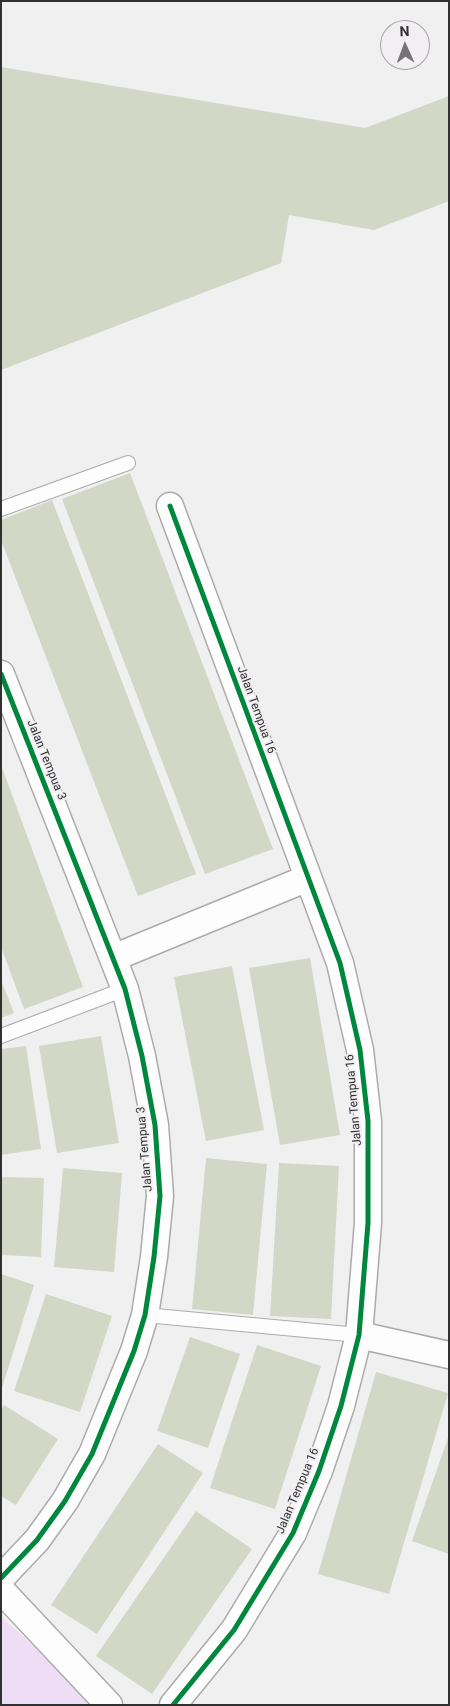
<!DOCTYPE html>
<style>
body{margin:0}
#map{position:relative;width:450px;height:1706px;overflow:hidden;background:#f1f0f1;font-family:Roboto,sans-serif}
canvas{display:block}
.frame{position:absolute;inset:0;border:2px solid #323132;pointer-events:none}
.north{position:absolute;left:380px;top:20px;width:50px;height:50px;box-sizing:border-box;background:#f1eff2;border:1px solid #a5a3a5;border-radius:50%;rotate:358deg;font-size:14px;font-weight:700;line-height:20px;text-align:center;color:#323132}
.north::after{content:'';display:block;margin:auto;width:18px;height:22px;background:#757475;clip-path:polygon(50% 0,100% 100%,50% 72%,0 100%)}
</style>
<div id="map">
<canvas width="450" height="1706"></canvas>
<div class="frame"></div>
<div class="north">N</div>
</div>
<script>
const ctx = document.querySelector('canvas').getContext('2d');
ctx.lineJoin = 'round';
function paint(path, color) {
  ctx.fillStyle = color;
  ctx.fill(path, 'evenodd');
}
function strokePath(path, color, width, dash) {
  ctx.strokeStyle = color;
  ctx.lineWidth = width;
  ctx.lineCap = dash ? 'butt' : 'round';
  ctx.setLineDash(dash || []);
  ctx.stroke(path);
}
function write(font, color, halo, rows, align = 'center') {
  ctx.font = font + ' Roboto,sans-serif';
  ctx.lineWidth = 4;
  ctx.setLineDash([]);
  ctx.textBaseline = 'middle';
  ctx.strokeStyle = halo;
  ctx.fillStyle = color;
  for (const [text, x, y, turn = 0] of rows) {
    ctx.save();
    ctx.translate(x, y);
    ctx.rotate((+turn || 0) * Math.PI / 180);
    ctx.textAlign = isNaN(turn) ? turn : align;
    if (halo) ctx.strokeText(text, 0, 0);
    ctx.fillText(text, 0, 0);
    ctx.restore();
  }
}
paint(new Path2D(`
 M 1,1617 L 101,1705 L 1,1705 Z`), '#edddf5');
paint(new Path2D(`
 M 1,67 L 365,128 L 449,96 L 449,201 L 374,230 L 289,215 L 281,263 L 1,370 Z
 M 130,473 L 273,849 L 205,874 L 62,499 Z
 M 52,500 L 196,874 L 138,896 L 1,540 L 1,520 Z
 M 1,765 L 83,987 L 24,1009 L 1,947 Z
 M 310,958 L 340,1135 L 280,1145 L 249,968 Z
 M 232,966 L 264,1130 L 206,1141 L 174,977 Z
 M 1,980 L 14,1013 L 1,1018 Z
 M 101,1036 L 119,1143 L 57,1153 L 39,1046 Z
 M 26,1046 L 41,1149 L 1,1155 L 1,1049 Z
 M 206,1158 L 267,1164 L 253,1315 L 192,1309 Z
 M 279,1163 L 339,1166 L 331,1319 L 270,1316 Z
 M 63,1168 L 122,1173 L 114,1272 L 54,1267 Z
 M 1,1177 L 44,1178 L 41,1257 L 1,1255 Z
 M 1,1274 L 34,1285 L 2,1388 L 1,1388 Z
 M 46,1294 L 112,1316 L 80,1412 L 14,1391 Z
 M 190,1337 L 240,1354 L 208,1448 L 157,1431 Z
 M 257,1345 L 321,1366 L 275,1509 L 210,1488 Z
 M 376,1372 L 448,1393 L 389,1594 L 318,1574 Z
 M 4,1405 L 58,1439 L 16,1505 L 1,1496 L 1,1410 Z
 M 448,1438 L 449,1438 L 449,1554 L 412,1541 Z
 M 158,1444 L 203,1473 L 97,1634 L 51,1605 Z
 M 196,1511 L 252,1549 L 152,1694 L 96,1656 Z`), '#d3d7c6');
const lane = new Path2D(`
 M 1,509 L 128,463
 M 1,1036 L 125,989
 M 145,1315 L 359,1335`);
const street = new Path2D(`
 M 170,506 L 340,963 L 360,1050 L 368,1121 L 368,1223 L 359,1335 L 341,1406 L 319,1471 L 293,1533 L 234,1630 L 173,1705
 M 1,674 L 125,989 L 142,1056 L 155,1125 L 160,1196 L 154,1257 L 145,1315 L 134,1351 L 92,1454 L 65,1501 L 37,1540 L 1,1578
 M 113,958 L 308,878
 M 359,1335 L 449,1355
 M 1,1590 L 109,1705`);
strokePath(lane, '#acabac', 16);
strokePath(street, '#acabac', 29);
strokePath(lane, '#fdfdfd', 14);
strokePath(street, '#fdfdfd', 26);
strokePath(new Path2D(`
 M 170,506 L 340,963 L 360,1050 L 368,1121 L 368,1223 L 359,1335 L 341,1406 L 319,1471 L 293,1533 L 234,1630 L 173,1705
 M 1,674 L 125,989 L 142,1056 L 155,1125 L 160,1196 L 154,1257 L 145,1315 L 134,1351 L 92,1454 L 65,1501 L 37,1540 L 1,1578`), '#00873e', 5);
write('12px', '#323132', '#f1eff2', [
 ["Jalan Tempua 16",256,710,70],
 ["Jalan Tempua 3",46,760,68],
 ["Jalan Tempua 16",354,1100,-95],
 ["Jalan Tempua 3",145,1149,-95],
 ["Jalan Tempua 16",298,1491,-67]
]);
</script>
